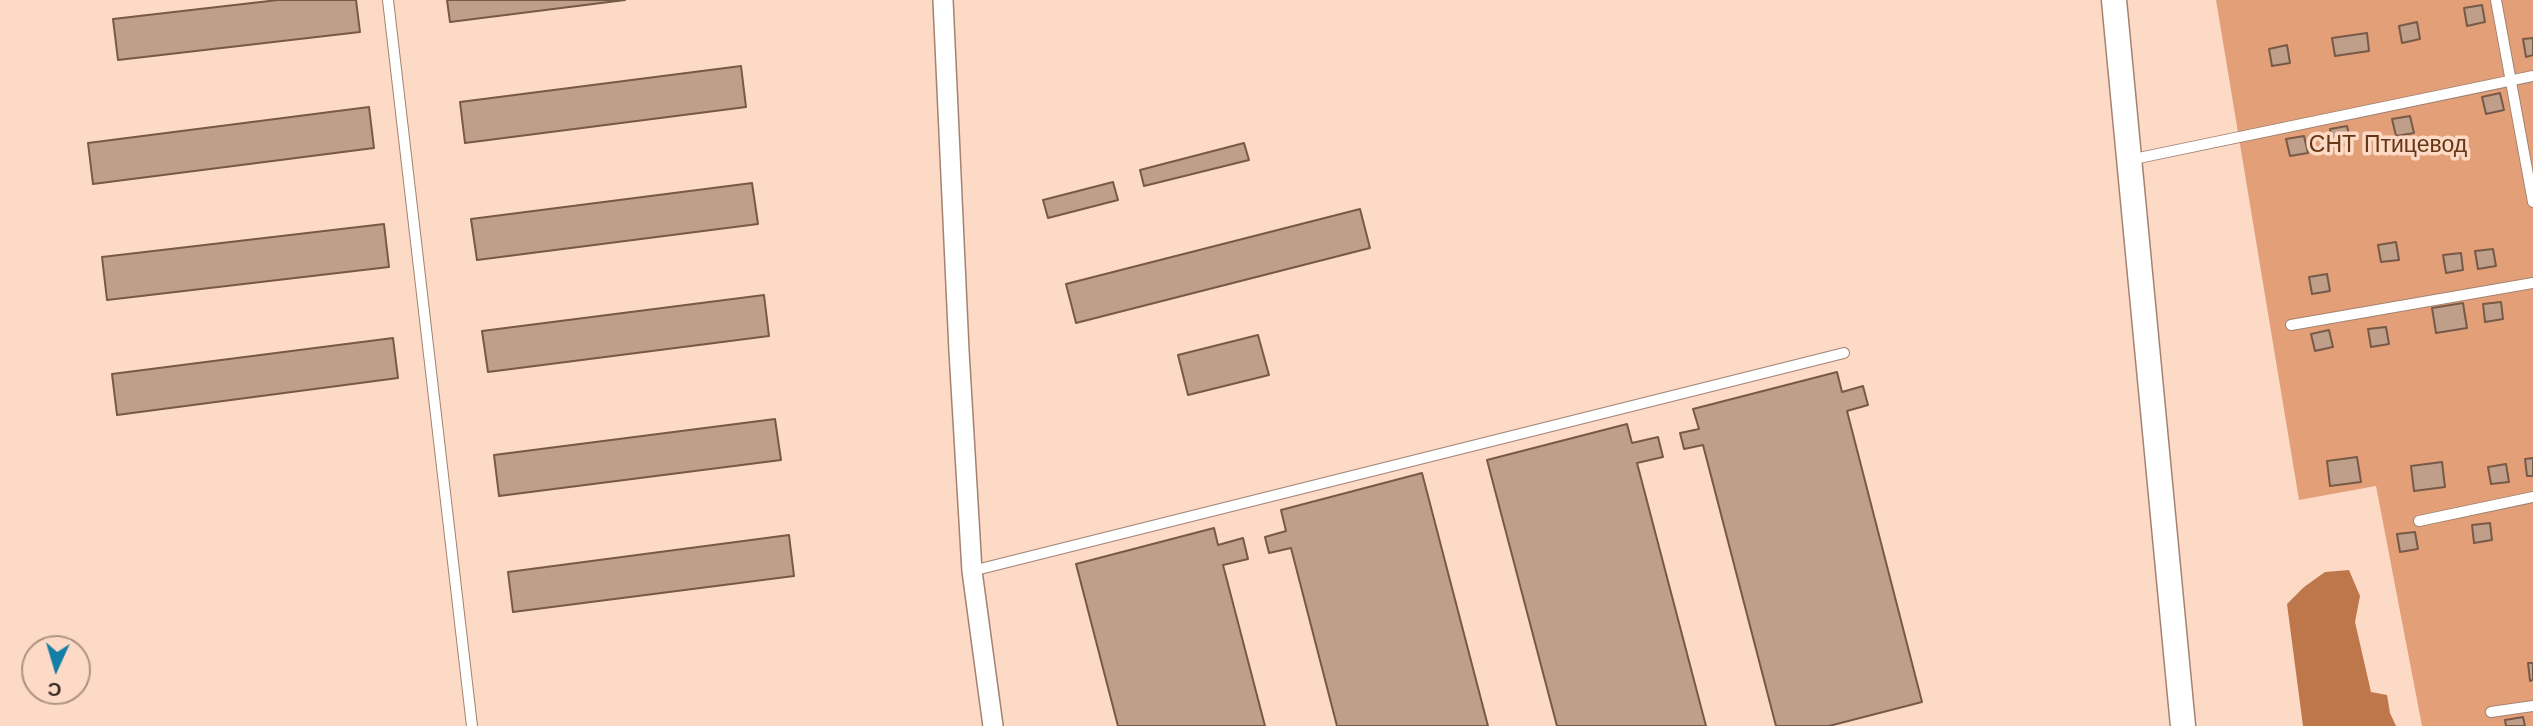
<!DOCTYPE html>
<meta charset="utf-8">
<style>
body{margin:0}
#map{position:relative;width:2533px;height:726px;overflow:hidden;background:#fddac6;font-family:"Work Sans",sans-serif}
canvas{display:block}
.north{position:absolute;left:21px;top:635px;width:70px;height:70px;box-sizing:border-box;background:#fddac6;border:2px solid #ad9283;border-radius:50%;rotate:184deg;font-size:19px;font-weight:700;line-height:28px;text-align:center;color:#34271f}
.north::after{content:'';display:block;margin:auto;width:24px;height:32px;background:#147ea7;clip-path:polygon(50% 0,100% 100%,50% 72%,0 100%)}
</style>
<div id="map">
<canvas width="2533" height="726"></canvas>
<div class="north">С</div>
</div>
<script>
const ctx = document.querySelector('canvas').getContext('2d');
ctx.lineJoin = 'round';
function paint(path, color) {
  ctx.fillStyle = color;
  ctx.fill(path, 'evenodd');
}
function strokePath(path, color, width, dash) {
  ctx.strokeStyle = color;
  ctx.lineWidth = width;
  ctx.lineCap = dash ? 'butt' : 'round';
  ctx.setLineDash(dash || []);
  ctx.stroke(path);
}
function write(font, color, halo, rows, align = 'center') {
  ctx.font = font + ' "Work Sans",sans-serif';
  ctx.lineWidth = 7;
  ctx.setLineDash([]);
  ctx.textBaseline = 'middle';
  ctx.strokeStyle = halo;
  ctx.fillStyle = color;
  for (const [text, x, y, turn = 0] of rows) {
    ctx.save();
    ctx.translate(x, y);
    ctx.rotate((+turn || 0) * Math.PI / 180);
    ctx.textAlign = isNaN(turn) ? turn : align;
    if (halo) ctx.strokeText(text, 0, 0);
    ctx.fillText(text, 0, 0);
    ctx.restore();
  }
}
paint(new Path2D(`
 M 2216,0 L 2533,0 L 2533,726 L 2422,726 L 2376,486 L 2299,500 Z`), '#e3a078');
paint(new Path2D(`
 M 2349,570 L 2360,596 L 2355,622 L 2371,692 L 2387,695 L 2390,713 L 2396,726 L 2303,726 L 2287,604 L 2304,587 L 2325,572 Z`), '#bd774a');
const building = new Path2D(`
 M 278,0 L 356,0 L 360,32 L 118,60 L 113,19 Z
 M 447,0 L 625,0 L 450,22 Z
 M 2482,5 L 2485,22 L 2467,26 L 2464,8 Z
 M 2417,22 L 2420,39 L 2402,43 L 2399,26 Z
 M 2367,33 L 2369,51 L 2335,56 L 2332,38 Z
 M 2533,38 L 2533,55 L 2526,57 L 2523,39 Z
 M 2287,45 L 2290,63 L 2272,66 L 2269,49 Z
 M 741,66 L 746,107 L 465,143 L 460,102 Z
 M 2500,93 L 2504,110 L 2486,114 L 2482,97 Z
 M 369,107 L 374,148 L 93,184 L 88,143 Z
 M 2410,116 L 2414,133 L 2396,136 L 2392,119 Z
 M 2347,126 L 2351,143 L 2333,147 L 2330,129 Z
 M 2304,136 L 2308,153 L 2290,156 L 2286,139 Z
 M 1244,143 L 1249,160 L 1144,186 L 1140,170 Z
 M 1113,182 L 1118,200 L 1048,218 L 1043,200 Z
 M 752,183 L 758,224 L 477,260 L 471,219 Z
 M 1360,209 L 1370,248 L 1076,323 L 1066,284 Z
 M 384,224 L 389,267 L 107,300 L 102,257 Z
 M 2396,242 L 2399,260 L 2381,262 L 2378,245 Z
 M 2493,249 L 2496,266 L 2478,269 L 2475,251 Z
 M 2461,253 L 2463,270 L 2446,273 L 2443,255 Z
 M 2327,274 L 2330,291 L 2312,294 L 2309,277 Z
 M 764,295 L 769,336 L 488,372 L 482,331 Z
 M 2501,302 L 2503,319 L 2485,322 L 2483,304 Z
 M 2463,303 L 2467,328 L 2436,333 L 2432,308 Z
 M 2386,327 L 2389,344 L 2371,347 L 2368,329 Z
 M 2329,330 L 2333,347 L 2315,351 L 2311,334 Z
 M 1258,335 L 1269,375 L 1188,395 L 1178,355 Z
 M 393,338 L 398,378 L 117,415 L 112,374 Z
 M 1837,372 L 1842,392 L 1863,386 L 1868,405 L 1847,411 L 1922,702 L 1829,726 L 1776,726 L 1703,445 L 1684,449 L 1680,433 L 1699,429 L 1693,409 Z
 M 775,419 L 781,460 L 499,496 L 494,455 Z
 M 1627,424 L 1632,443 L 1658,437 L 1663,457 L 1637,463 L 1706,726 L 1557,726 L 1487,460 Z
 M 2357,457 L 2361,482 L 2330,486 L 2327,461 Z
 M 2533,458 L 2533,476 L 2527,476 L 2525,459 Z
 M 2442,462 L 2445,487 L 2414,491 L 2411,466 Z
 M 2506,464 L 2509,482 L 2491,484 L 2488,467 Z
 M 1422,473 L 1488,726 L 1337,726 L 1291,548 L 1269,553 L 1265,537 L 1286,531 L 1281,510 Z
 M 2490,523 L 2492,540 L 2474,543 L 2472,525 Z
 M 1214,528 L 1218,545 L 1243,538 L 1248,559 L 1223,565 L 1265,726 L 1118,726 L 1076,564 Z
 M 2415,532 L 2418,549 L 2400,552 L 2397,534 Z
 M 789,535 L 794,576 L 513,612 L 508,572 Z
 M 2528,663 L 2533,663 L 2533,680 L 2530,681 Z
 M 2523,717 L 2525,726 L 2506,726 L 2505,720 Z`);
paint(building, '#bf9e8a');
strokePath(building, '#775947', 2);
const service = new Path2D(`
 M 388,0 L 472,726
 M 2496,0 L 2533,202
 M 2129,160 L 2533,76
 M 2291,325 L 2533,283
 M 2419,521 L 2533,497
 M 972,571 L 1844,353
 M 2491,712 L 2533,706`);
const minor = new Path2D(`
 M 943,0 L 959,351 L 972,571 L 993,726`);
const tertiary = new Path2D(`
 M 2114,0 L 2183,726`);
strokePath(service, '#a28270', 12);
strokePath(minor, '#a28270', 22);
strokePath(tertiary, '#a28270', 27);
strokePath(service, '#fff', 10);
strokePath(minor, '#fff', 19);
strokePath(tertiary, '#fff', 24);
write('23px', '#663615', '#fddac6', [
 ["СНТ Птицевод",2388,145]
]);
</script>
